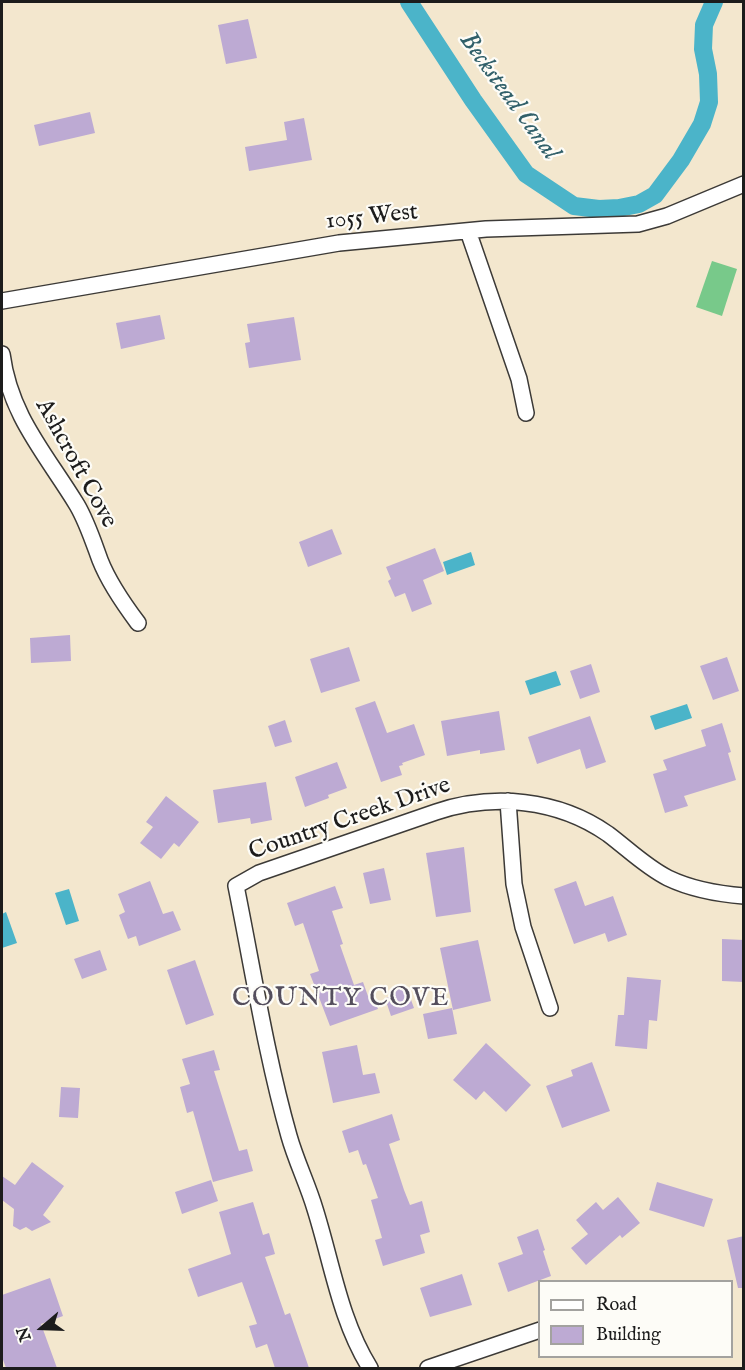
<!DOCTYPE html>
<style>
body{margin:0}
#map{position:relative;width:745px;height:1370px;overflow:hidden;background:#f3e7ce;font-family:"IM FELL English",serif}
canvas{display:block}
.frame{position:absolute;inset:0;border:3px solid #1c1c1c;pointer-events:none}
.legend{position:absolute;left:538px;top:1280px;width:195px;height:78px;box-sizing:border-box;background:#fdfcf7;border:2px solid #a3a29f;margin:0;padding:8px 10px;list-style:none;font-size:18px;color:#1c1c1c}
.legend li{display:flex;align-items:center;gap:12px;height:30px}
.legend b{width:30px;border:2px solid #a3a29f}
.north{position:absolute;left:12px;top:1298px;width:60px;height:60px;-webkit-text-stroke:4px #fdfcf7;paint-order:stroke;rotate:251deg;font-size:16px;font-weight:700;line-height:24px;text-align:center;color:#1c1c1c}
.north::after{content:'';display:block;margin:auto;width:21px;height:27px;background:#1c1c1c;clip-path:polygon(50% 0,100% 100%,50% 72%,0 100%)}
</style>
<div id="map">
<canvas width="745" height="1370"></canvas>
<div class="frame"></div>
<ul class="legend">
<li><b style="height:8px;background:#fff"></b>Road</li>
<li><b style="height:16px;background:#bdaad3"></b>Building</li>
</ul>
<div class="north">N</div>
</div>
<script>
const ctx = document.querySelector('canvas').getContext('2d');
ctx.lineJoin = 'round';
function paint(path, color) {
  ctx.fillStyle = color;
  ctx.fill(path, 'evenodd');
}
function strokePath(path, color, width, dash) {
  ctx.strokeStyle = color;
  ctx.lineWidth = width;
  ctx.lineCap = dash ? 'butt' : 'round';
  ctx.setLineDash(dash || []);
  ctx.stroke(path);
}
function write(font, color, halo, rows, align = 'center') {
  ctx.font = font + ' "IM FELL English",serif';
  ctx.lineWidth = 4.5;
  ctx.setLineDash([]);
  ctx.textBaseline = 'middle';
  ctx.strokeStyle = halo;
  ctx.fillStyle = color;
  for (const [text, x, y, turn = 0] of rows) {
    ctx.save();
    ctx.translate(x, y);
    ctx.rotate((+turn || 0) * Math.PI / 180);
    ctx.textAlign = isNaN(turn) ? turn : align;
    if (halo) ctx.strokeText(text, 0, 0);
    ctx.fillText(text, 0, 0);
    ctx.restore();
  }
}
paint(new Path2D(`
 M 712,261 L 737,269 L 722,316 L 696,307 Z`), '#78c98a');
paint(new Path2D(`
 M 471,552 L 475,565 L 447,575 L 443,562 Z
 M 556,671 L 561,685 L 530,695 L 525,681 Z
 M 687,704 L 692,718 L 655,730 L 650,716 Z
 M 69,889 L 79,921 L 66,925 L 55,893 Z
 M 6,912 L 17,943 L 2,948 L 2,914 Z`), '#4bb4c9');
strokePath(new Path2D(`
 M 409,2 L 473,100 L 526,174 L 574,206 L 599,209 L 619,208 L 639,204 L 655,195 L 681,160 L 702,124 L 709,102 L 708,74 L 703,49 L 704,25 L 714,2`), '#4bb4c9', 18);
paint(new Path2D(`
 M 248,19 L 257,58 L 226,64 L 218,25 Z
 M 90,112 L 95,133 L 39,146 L 34,125 Z
 M 304,118 L 312,160 L 249,171 L 245,147 L 287,140 L 284,122 Z
 M 160,315 L 165,339 L 121,349 L 116,323 Z
 M 294,317 L 301,360 L 249,368 L 245,343 L 250,342 L 247,324 Z
 M 332,529 L 342,554 L 308,567 L 299,542 Z
 M 435,548 L 444,571 L 423,580 L 432,604 L 412,612 L 405,593 L 395,597 L 388,581 L 391,579 L 386,567 Z
 M 70,635 L 71,661 L 31,663 L 30,638 Z
 M 349,647 L 360,681 L 321,693 L 310,659 Z
 M 727,657 L 739,691 L 713,700 L 700,666 Z
 M 591,664 L 600,692 L 580,699 L 570,671 Z
 M 375,701 L 387,733 L 414,724 L 425,755 L 402,763 L 403,765 L 399,766 L 402,775 L 381,782 L 355,708 Z
 M 499,711 L 505,750 L 480,754 L 480,750 L 447,756 L 441,721 Z
 M 590,716 L 606,762 L 586,769 L 580,749 L 537,764 L 528,737 Z
 M 285,720 L 292,742 L 275,747 L 268,726 Z
 M 722,723 L 731,752 L 728,753 L 736,780 L 684,796 L 688,806 L 665,813 L 653,774 L 667,770 L 663,760 L 706,746 L 701,730 Z
 M 337,762 L 347,788 L 328,795 L 329,798 L 305,807 L 295,777 Z
 M 266,782 L 272,820 L 251,824 L 250,818 L 218,823 L 213,790 Z
 M 166,796 L 199,822 L 179,847 L 174,843 L 161,859 L 140,843 L 153,827 L 146,822 Z
 M 464,847 L 471,912 L 436,917 L 426,853 Z
 M 384,868 L 391,900 L 370,904 L 363,873 Z
 M 150,881 L 163,914 L 173,911 L 181,930 L 139,946 L 136,936 L 128,939 L 119,915 L 125,912 L 118,894 Z
 M 576,881 L 585,906 L 613,896 L 627,935 L 608,942 L 605,933 L 574,944 L 554,889 Z
 M 335,886 L 343,908 L 332,911 L 343,944 L 340,945 L 354,985 L 363,982 L 369,999 L 374,997 L 378,1009 L 330,1026 L 310,974 L 319,971 L 303,923 L 295,926 L 287,903 Z
 M 722,939 L 744,940 L 744,982 L 722,981 Z
 M 478,940 L 491,1001 L 453,1010 L 440,948 Z
 M 100,950 L 107,970 L 82,979 L 74,959 Z
 M 195,960 L 214,1015 L 186,1025 L 167,970 Z
 M 627,977 L 661,980 L 657,1021 L 649,1020 L 647,1049 L 615,1046 L 618,1015 L 624,1015 Z
 M 406,986 L 414,1008 L 391,1016 L 385,998 L 390,997 L 389,992 Z
 M 452,1008 L 457,1034 L 428,1039 L 423,1014 Z
 M 486,1043 L 531,1085 L 506,1112 L 484,1091 L 476,1100 L 453,1080 Z
 M 357,1045 L 363,1075 L 375,1073 L 380,1093 L 333,1103 L 322,1052 Z
 M 214,1050 L 220,1070 L 214,1071 L 239,1151 L 247,1149 L 253,1171 L 213,1182 L 193,1111 L 187,1113 L 180,1087 L 190,1084 L 182,1059 Z
 M 592,1062 L 610,1111 L 562,1128 L 546,1086 L 573,1076 L 571,1070 Z
 M 61,1087 L 80,1088 L 78,1118 L 59,1117 Z
 M 392,1114 L 400,1140 L 389,1144 L 404,1190 L 410,1205 L 422,1201 L 430,1232 L 420,1235 L 425,1253 L 383,1266 L 375,1240 L 382,1238 L 371,1200 L 378,1198 L 366,1164 L 363,1165 L 358,1150 L 349,1153 L 342,1131 Z
 M 32,1162 L 64,1186 L 43,1215 L 51,1222 L 32,1231 L 26,1227 L 20,1230 L 13,1226 L 14,1209 L 2,1200 L 2,1176 L 15,1185 Z
 M 211,1180 L 218,1201 L 182,1214 L 175,1192 Z
 M 657,1182 L 713,1199 L 704,1227 L 649,1210 Z
 M 618,1197 L 640,1223 L 622,1238 L 620,1235 L 586,1265 L 571,1248 L 588,1234 L 576,1220 L 596,1202 L 603,1210 Z
 M 253,1202 L 263,1235 L 269,1233 L 275,1254 L 265,1257 L 285,1315 L 290,1313 L 309,1368 L 275,1368 L 267,1344 L 256,1348 L 249,1326 L 257,1324 L 242,1282 L 198,1297 L 188,1269 L 231,1254 L 219,1212 Z
 M 538,1229 L 545,1250 L 543,1251 L 551,1276 L 508,1292 L 498,1263 L 523,1254 L 517,1237 Z
 M 744,1236 L 744,1288 L 738,1288 L 727,1240 Z
 M 462,1274 L 472,1305 L 430,1317 L 420,1288 Z
 M 50,1278 L 63,1316 L 41,1324 L 57,1368 L 6,1368 L 2,1357 L 2,1295 Z`), '#bdaad3');
const minor = new Path2D(`
 M 468,231 L 519,379 L 526,413
 M 2,301 L 339,243 L 486,229 L 638,224 L 667,216 L 744,184
 M 2,354 C 10,416 46,454 77,505 C 87,522 93,541 100,560 C 109,583 123,603 138,623
 M 508,801 L 514,884 L 523,927 L 550,1008
 M 370,1368 C 340,1320 332,1263 315,1209 C 308,1185 296,1161 289,1136 C 266,1055 253,970 236,886 L 259,873 L 436,812 C 493,793 558,799 608,834 C 628,849 646,867 668,878 C 691,889 718,894 744,896
 M 428,1368 L 540,1330`);
strokePath(minor, '#3c3a37', 18);
strokePath(minor, '#fff', 15);
write('24px', '#1c1c1c', '#fdfcf7', [
 ["1055 West",372,218,-6],
 ["Ashcroft Cove",75,464,61],
 ["Country Creek Drive",350,820,-19]
]);
write('italic 26px', '#31606a', '#fdfcf7', [
 ["Beckstead Canal",508,97,54]
]);
ctx.letterSpacing = '1.5px';
write('26px', '#544e5c', '#fdfcf7', [
 ["COUNTY COVE",341,1000]
]);
ctx.letterSpacing = '0px';
</script>
